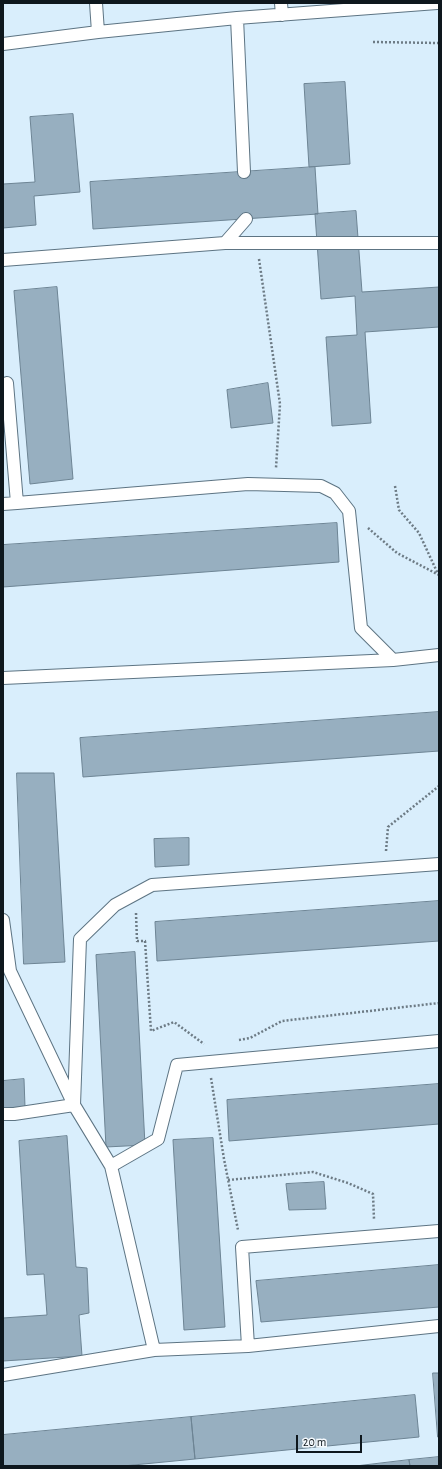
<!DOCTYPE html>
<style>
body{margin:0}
#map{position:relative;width:442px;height:1469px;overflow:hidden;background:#d9eefc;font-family:"Alegreya Sans",sans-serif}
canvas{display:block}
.frame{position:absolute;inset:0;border:4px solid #0e171d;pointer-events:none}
.scale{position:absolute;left:296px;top:1435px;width:66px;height:18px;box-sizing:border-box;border:2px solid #0e171d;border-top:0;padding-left:5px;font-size:12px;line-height:14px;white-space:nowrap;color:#0e171d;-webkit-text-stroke:3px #f3f8fc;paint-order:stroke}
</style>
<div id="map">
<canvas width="442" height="1469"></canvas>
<div class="frame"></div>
<div class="scale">20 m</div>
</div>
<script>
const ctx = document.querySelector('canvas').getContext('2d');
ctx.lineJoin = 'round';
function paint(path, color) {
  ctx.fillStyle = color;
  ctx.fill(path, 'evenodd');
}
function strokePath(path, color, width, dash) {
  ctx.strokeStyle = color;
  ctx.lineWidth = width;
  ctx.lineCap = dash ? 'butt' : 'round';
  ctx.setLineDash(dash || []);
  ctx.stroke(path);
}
const building = new Path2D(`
 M 345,82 L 350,164 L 309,167 L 304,84 Z
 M 73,114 L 80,192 L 34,196 L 36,225 L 3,228 L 3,184 L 35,182 L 30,117 Z
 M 315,167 L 318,214 L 93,229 L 90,182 Z
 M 356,211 L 362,292 L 439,287 L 439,327 L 365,332 L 371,423 L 332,426 L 326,337 L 357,335 L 355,296 L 321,299 L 315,214 Z
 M 57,287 L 73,479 L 30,484 L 14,291 Z
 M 268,383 L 273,423 L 231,428 L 227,390 Z
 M 337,523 L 339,562 L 3,587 L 3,545 Z
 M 439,712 L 439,751 L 83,777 L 80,738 Z
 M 17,773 L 54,773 L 65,962 L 24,964 Z
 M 189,838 L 189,865 L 155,867 L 154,839 Z
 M 439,901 L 439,941 L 157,961 L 155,922 Z
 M 135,952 L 145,1145 L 106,1147 L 96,955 Z
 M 24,1079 L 25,1107 L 3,1108 L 3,1081 Z
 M 439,1084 L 439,1124 L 229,1141 L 227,1100 Z
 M 67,1136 L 76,1267 L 87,1268 L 89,1313 L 79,1315 L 82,1356 L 3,1361 L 3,1318 L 47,1315 L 44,1274 L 27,1275 L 19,1141 Z
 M 213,1138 L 225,1327 L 184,1330 L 173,1140 Z
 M 324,1182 L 326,1209 L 289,1210 L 286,1184 Z
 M 439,1265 L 439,1307 L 261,1322 L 256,1281 Z
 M 433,1373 L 439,1373 L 439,1437 L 438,1437 Z
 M 415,1395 L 419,1437 L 195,1459 L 191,1417 Z
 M 191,1417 L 195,1459 L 123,1466 L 3,1466 L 3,1435 Z
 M 439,1457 L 439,1466 L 410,1466 L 409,1460 Z
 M 409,1460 L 410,1466 L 356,1466 Z`);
paint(building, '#97afc0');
strokePath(building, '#6d8494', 1);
const lane = new Path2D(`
 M 96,3 L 98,32
 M 281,3 L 282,15
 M 237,18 L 244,172
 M 3,44 L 98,32 L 237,18 L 437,3
 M 225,243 L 439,243
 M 3,260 L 225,243 L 246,219
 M 7,383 L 17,503 L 248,484 L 321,486 L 335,493 L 349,511 L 361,628 L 393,660
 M 3,504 L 17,503
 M 3,678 L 393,660 L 439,655
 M 3,920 L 10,971 L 74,1105 L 111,1166 L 154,1350 L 248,1346 L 439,1326
 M 3,1114 L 14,1114 L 74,1105 L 80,939 L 115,905 L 152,885 L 439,864
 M 111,1166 L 158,1139 L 177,1065 L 439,1041
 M 248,1346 L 242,1247 L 439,1231
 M 3,1375 L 154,1350`);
strokePath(lane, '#5d7483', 14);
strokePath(new Path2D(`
 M 373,42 L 439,43
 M 259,259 L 280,404 L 276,468
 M 395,486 L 399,510 L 419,533 L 438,574
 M 368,528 L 397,553 L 439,575
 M 386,851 L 388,827 L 439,786
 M 136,913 L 137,941 L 145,941 L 151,1031 L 174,1022 L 204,1044
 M 239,1040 L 250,1038 L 282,1021 L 439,1003
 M 211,1078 L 224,1159 L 238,1230
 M 228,1180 L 313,1172 L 348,1183 L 373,1194 L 374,1219`), '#6d7b85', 2.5, [2, 2]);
strokePath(lane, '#fff', 12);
</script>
